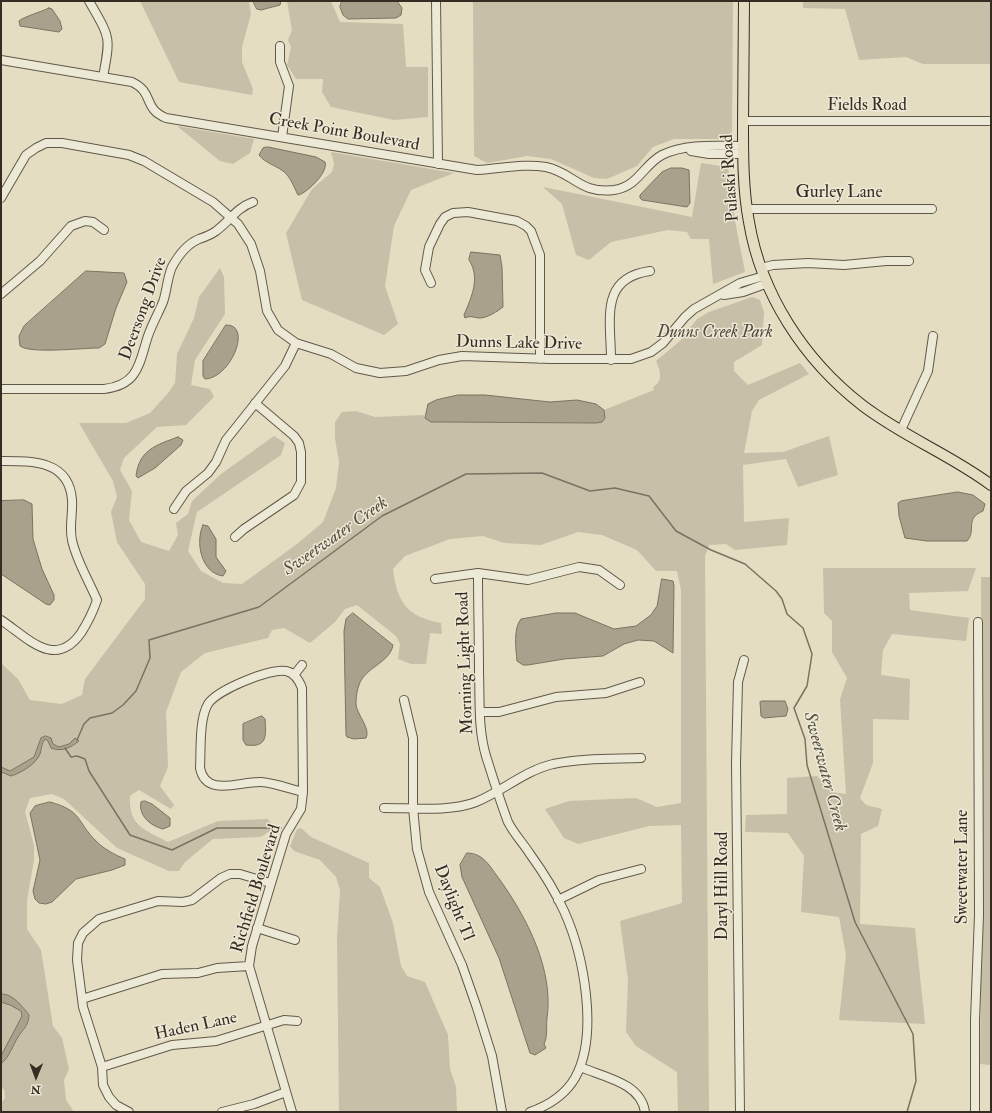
<!DOCTYPE html>
<style>
body{margin:0}
#map{position:relative;width:992px;height:1113px;overflow:hidden;background:#e4ddc2;font-family:"IM FELL Double Pica",serif}
canvas{display:block}
.frame{position:absolute;inset:0;border:2px solid #372c21;pointer-events:none}
.north{position:absolute;left:16px;top:1057px;width:40px;height:40px;-webkit-text-stroke:3px #ede9d7;paint-order:stroke;rotate:181deg;font-size:11px;font-weight:700;line-height:16px;text-align:center;color:#372c21}
.north::after{content:'';display:block;margin:auto;width:14px;height:18px;background:#372c21;clip-path:polygon(50% 0,100% 100%,50% 72%,0 100%)}
</style>
<div id="map">
<canvas width="992" height="1113"></canvas>
<div class="frame"></div>
<div class="north">N</div>
</div>
<script>
const ctx = document.querySelector('canvas').getContext('2d');
ctx.lineJoin = 'round';
function paint(path, color) {
  ctx.fillStyle = color;
  ctx.fill(path, 'evenodd');
}
function strokePath(path, color, width, dash) {
  ctx.strokeStyle = color;
  ctx.lineWidth = width;
  ctx.lineCap = dash ? 'butt' : 'round';
  ctx.setLineDash(dash || []);
  ctx.stroke(path);
}
function write(font, color, halo, rows, align = 'center') {
  ctx.font = font + ' "IM FELL Double Pica",serif';
  ctx.lineWidth = 3;
  ctx.setLineDash([]);
  ctx.textBaseline = 'middle';
  ctx.strokeStyle = halo;
  ctx.fillStyle = color;
  for (const [text, x, y, turn = 0] of rows) {
    ctx.save();
    ctx.translate(x, y);
    ctx.rotate((+turn || 0) * Math.PI / 180);
    ctx.textAlign = isNaN(turn) ? turn : align;
    if (halo) ctx.strokeText(text, 0, 0);
    ctx.fillText(text, 0, 0);
    ctx.restore();
  }
}
paint(new Path2D(`
 M 140,1 L 249,1 L 251,14 L 242,47 L 242,62 L 253,89 L 252,95 L 179,82 Z
 M 287,1 L 331,1 L 340,22 L 403,24 L 406,67 L 428,67 L 428,117 L 394,120 L 331,107 L 322,92 L 323,79 L 296,79 L 287,65 L 291,47 L 288,40 L 292,30 Z
 M 473,1 L 733,1 L 732,139 L 674,139 L 653,147 L 637,166 L 607,179 L 594,178 L 551,159 L 527,156 L 487,163 L 474,156 Z
 M 803,1 L 991,1 L 991,64 L 923,64 L 906,57 L 859,60 L 845,9 L 803,8 Z
 M 177,126 L 254,139 L 250,153 L 233,164 L 220,161 Z
 M 331,152 L 454,173 L 411,190 L 394,226 L 385,286 L 398,324 L 384,335 L 302,300 L 286,233 L 312,189 L 332,172 L 334,164 Z
 M 701,163 L 728,167 L 735,221 L 745,272 L 713,284 L 709,239 L 691,239 L 687,232 L 668,230 L 611,242 L 589,260 L 576,255 L 562,204 L 543,187 L 692,217 Z
 M 220,268 L 224,277 L 225,314 L 195,360 L 191,385 L 210,389 L 214,397 L 186,425 L 157,427 L 124,458 L 120,470 L 132,491 L 129,520 L 141,542 L 169,551 L 178,535 L 176,523 L 188,514 L 192,501 L 221,474 L 274,436 L 285,443 L 281,455 L 197,512 L 188,551 L 201,571 L 223,583 L 242,584 L 297,544 L 323,522 L 336,488 L 339,462 L 335,438 L 335,422 L 342,412 L 356,411 L 375,417 L 424,415 L 425,418 L 431,422 L 596,423 L 605,414 L 604,410 L 654,390 L 653,387 C 664,381 660,370 656,361 L 680,341 L 697,319 L 709,312 L 752,297 L 760,300 L 764,312 L 762,345 L 734,362 L 734,371 L 748,385 L 800,363 L 809,374 L 759,400 L 752,411 L 744,453 L 783,452 L 829,436 L 838,475 L 798,487 L 786,459 L 743,465 L 744,522 L 789,518 L 787,545 L 735,550 L 726,544 L 709,545 L 705,556 L 709,1112 L 678,1112 L 677,1072 L 636,1046 L 626,1032 L 628,980 L 620,921 L 682,903 L 681,825 L 649,826 L 578,844 L 564,838 L 545,809 L 569,801 L 636,798 L 657,807 L 681,803 L 681,590 L 677,571 L 656,571 L 637,550 L 602,535 L 578,532 L 541,545 L 504,543 L 483,536 L 450,539 L 405,556 L 393,569 C 397,602 407,617 441,623 L 442,634 L 430,633 L 426,664 L 411,664 L 398,659 L 400,644 L 396,636 L 357,605 L 345,609 L 335,622 L 310,643 L 284,628 L 272,630 L 268,638 L 205,653 L 181,672 L 166,712 L 168,767 L 160,786 L 174,805 L 171,809 L 139,790 L 130,796 C 128,826 145,830 168,842 L 218,821 L 268,819 L 274,828 L 261,837 L 213,839 L 185,862 L 179,871 L 169,871 L 117,848 L 64,799 L 52,794 L 30,798 L 25,812 L 34,845 L 34,860 L 27,900 L 27,929 L 41,950 L 53,1026 L 62,1038 L 69,1069 L 64,1080 L 66,1100 L 74,1112 L 1,1112 L 1,1103 L 5,1098 L 4,1089 L 1,1088 L 1,1064 C 10,1056 12,1047 18,1037 C 21,1032 27,1028 29,1022 C 32,1010 13,1000 6,994 L 1,994 L 1,772 L 5,775 L 40,755 L 42,742 L 45,739 L 48,740 L 51,748 L 75,744 L 79,741 L 75,739 L 69,744 L 59,747 L 53,744 L 45,736 L 39,743 L 34,757 L 10,771 L 1,767 L 1,663 L 18,679 L 30,700 L 62,704 L 82,695 L 85,679 L 145,599 L 145,584 L 117,542 L 111,512 L 117,497 L 113,481 L 79,423 L 126,423 L 150,413 L 169,392 L 175,383 L 177,354 L 194,318 L 199,297 Z
 M 823,568 L 976,568 L 968,591 L 909,593 L 910,610 L 969,618 L 966,641 L 892,634 L 883,650 L 881,675 L 910,679 L 909,720 L 873,719 L 873,763 L 860,798 L 866,805 L 882,809 L 878,826 L 861,834 L 860,924 L 915,928 L 925,1024 L 839,1020 L 846,955 L 839,917 L 801,912 L 804,856 L 788,833 L 745,832 L 746,815 L 787,814 L 787,778 L 817,776 L 831,792 L 846,794 L 840,699 L 847,678 L 832,652 L 832,621 L 824,613 Z
 M 981,577 L 991,577 L 990,1065 L 980,1064 L 982,888 Z
 M 301,828 L 311,837 L 369,863 L 369,878 L 380,887 L 393,923 L 401,966 L 407,976 L 425,982 L 448,1035 L 450,1069 L 456,1087 L 457,1112 L 339,1112 L 337,938 L 340,890 L 336,877 L 320,860 L 294,851 L 290,846 L 297,829 Z
 M 1,1002 L 10,1005 L 21,1011 L 22,1016 L 1,1056 Z`), '#c7bfa7');
const water = new Path2D(`
 M 253,1 L 281,1 L 280,5 L 261,10 L 257,9 Z
 M 342,1 L 397,1 L 402,8 L 401,15 L 396,18 L 348,19 L 343,15 L 340,7 Z
 M 49,8 L 52,9 L 60,21 L 62,29 L 59,32 L 20,26 L 19,21 C 23,17 41,12 49,8 Z
 M 268,147 L 316,157 L 325,162 C 329,173 304,195 298,195 C 294,187 290,176 283,171 C 275,165 265,163 259,155 L 263,148 Z
 M 671,168 L 682,168 L 689,170 L 690,203 L 687,207 L 642,200 L 640,198 L 640,195 L 662,172 Z
 M 471,252 L 500,255 L 502,267 L 503,307 C 498,311 487,318 480,318 C 474,318 471,315 465,318 L 464,315 C 471,298 481,278 469,260 Z
 M 86,271 L 124,273 L 127,282 L 116,308 L 105,344 L 99,348 C 83,348 30,354 20,346 L 19,336 L 24,326 Z
 M 226,325 C 253,324 231,378 205,379 L 203,376 L 203,361 Z
 M 458,395 L 485,395 L 550,402 L 577,400 L 596,404 L 604,410 L 605,418 L 602,422 L 596,423 L 442,422 L 431,422 L 425,418 L 428,404 L 436,400 Z
 M 178,437 L 183,440 L 181,445 L 155,468 L 138,478 L 136,476 C 139,450 156,445 178,437 Z
 M 958,492 L 973,495 L 985,504 L 983,511 C 964,519 977,530 967,541 L 927,541 L 905,538 L 899,516 L 898,503 L 901,501 Z
 M 24,500 L 32,504 L 33,539 L 42,569 L 54,595 L 54,600 L 50,605 L 46,604 L 1,574 L 1,501 Z
 M 203,525 L 208,526 L 216,539 L 216,557 L 226,571 L 223,576 C 201,573 195,542 203,525 Z
 M 662,579 L 673,581 L 674,586 L 673,653 L 654,641 L 638,640 L 624,644 L 603,656 L 564,659 L 528,665 L 523,665 L 517,661 C 516,650 513,628 521,619 L 556,613 L 575,613 L 614,629 L 636,626 L 651,615 L 657,606 Z
 M 353,613 L 393,645 C 390,663 365,667 359,685 C 357,690 356,697 356,703 C 356,714 371,728 366,738 L 354,739 L 347,737 L 346,735 L 344,631 L 346,619 Z
 M 762,701 L 785,701 L 788,709 L 786,716 L 764,718 L 761,716 L 760,702 Z
 M 262,716 L 265,719 C 266,735 268,748 246,745 L 243,740 L 243,724 Z
 M 46,736 L 51,738 L 53,744 L 59,747 L 69,744 L 75,738 L 79,741 C 70,748 63,752 51,748 L 48,741 L 45,739 C 41,744 42,748 40,754 C 36,764 21,773 11,776 L 1,772 L 1,767 L 10,771 L 34,757 L 41,738 Z
 M 145,801 L 152,804 L 170,818 L 170,826 L 163,829 C 151,826 138,816 141,802 Z
 M 50,802 C 83,811 76,821 96,841 C 104,849 115,855 125,859 L 125,865 L 112,870 L 76,879 L 52,902 L 46,904 L 39,903 L 35,899 L 33,891 L 40,860 L 30,813 L 35,806 Z
 M 467,853 C 484,853 490,867 500,880 C 527,918 554,970 547,1018 C 546,1027 548,1036 544,1044 L 546,1048 L 535,1055 L 530,1053 L 526,1041 L 499,958 L 462,877 L 460,865 Z
 M 1,994 C 12,993 23,1007 29,1015 C 29,1026 23,1029 18,1037 C 12,1047 10,1056 1,1064 L 1,1056 L 22,1016 L 21,1011 L 10,1005 L 1,1002 Z`);
paint(water, '#a9a18b');
strokePath(water, '#7b7261', 1);
strokePath(new Path2D(`
 M 77,740 L 84,724 L 90,718 L 112,713 L 123,705 L 136,691 L 150,658 L 149,640 L 259,607 L 382,516 L 466,474 L 542,473 L 590,491 L 615,488 L 649,496 L 676,531 L 711,550 L 745,564 L 776,591 L 782,599 L 787,614 L 803,628 L 812,654 L 807,686 L 794,708 L 805,739 L 807,765 L 855,922 L 913,1034 L 916,1081 L 907,1112
 M 65,748 L 71,757 L 77,756 L 85,759 L 89,771 L 130,835 L 172,850 L 217,828 L 281,828`), '#7b7261', 1.5);
const minor = new Path2D(`
 M 89,1 C 110,38 111,35 103,77
 M 436,1 L 438,164
 M 280,46 L 280,62 L 289,86 L 282,137
 M 1,60 L 132,82 C 155,93 142,108 166,118 L 477,170 C 501,169 522,163 546,167 C 574,173 579,194 614,190 C 639,186 643,165 662,155 C 686,143 718,146 743,146
 M 743,121 L 991,121
 M 691,151 L 709,154 L 743,154
 M 1,198 L 26,155 L 36,148 L 46,143 L 62,143 L 129,155 L 144,161 L 213,202 L 238,224 L 251,244 L 260,271 L 267,311 L 278,330 L 296,343 L 331,354 L 356,368 L 380,373 L 406,371 L 439,360 L 462,356 L 551,359 L 631,359 L 651,352 L 663,343 L 685,317 L 694,309 L 740,283 L 764,276
 M 747,209 L 932,209
 M 761,268 L 773,265 L 808,263 L 844,265 L 886,261 L 909,261
 M 431,283 L 425,270 L 429,247 L 440,224 L 445,217 L 453,213 L 468,212 L 517,221 L 526,226 L 531,231 L 540,255 L 540,359
 M 1,294 L 40,261 L 71,226 L 85,221 L 93,222 L 104,230
 M 724,295 L 743,292 L 768,283
 M 611,360 C 611,320 599,278 650,271
 M 1,389 L 104,389 C 139,385 139,363 148,336 C 152,324 158,314 163,302 C 167,291 167,278 172,267 C 178,256 187,244 199,239 C 205,237 211,235 216,231 C 230,221 236,208 253,202
 M 901,430 L 928,371 L 933,336
 M 1,461 C 32,461 69,460 72,500 C 73,514 69,527 72,540 C 76,560 89,581 97,600 C 93,612 88,622 81,633 C 55,670 28,638 1,620
 M 174,509 L 186,491 L 208,473 L 216,462 L 226,440 L 285,366 L 296,343
 M 235,537 L 244,529 L 294,495 L 301,482 L 301,452 L 299,443 L 294,436 L 255,403
 M 478,573 C 478,606 479,639 479,672 C 480,701 478,729 486,756 C 493,778 500,801 508,822 C 514,834 523,843 530,854 C 543,872 555,891 564,911 C 584,955 599,1035 575,1078 C 565,1095 547,1106 530,1112
 M 435,579 L 478,573 L 528,580 L 579,567 L 599,570 L 620,585
 M 294,675 L 302,665
 M 404,700 L 413,738 L 413,808 L 417,849 L 429,892 L 462,965 L 477,1008 L 492,1056 L 502,1112
 M 480,712 L 499,712 L 556,697 L 606,693 L 640,682
 M 384,808 C 412,808 451,812 476,802 C 503,791 524,771 553,764 C 581,758 612,759 641,758
 M 558,900 L 599,880 L 641,869
 M 257,928 L 295,940
 M 82,999 L 162,974 L 198,973 L 217,968 L 249,966
 M 102,1067 L 172,1045 L 216,1041 L 284,1020 L 297,1021
 M 580,1067 C 604,1077 641,1083 645,1112
 M 129,1112 L 116,1105 L 109,1097 L 103,1085 L 102,1067 L 83,1007 L 77,960 L 78,943 L 83,933 L 99,919 L 158,901 L 183,902 L 192,900 L 221,878 L 230,874 L 240,874 L 270,883
 M 222,1112 L 254,1104 L 286,1092
 M 292,1112 L 249,966 L 252,946 L 286,834 L 301,809 L 303,792 L 302,688 C 299,680 295,673 286,671 C 270,668 217,690 208,704 C 199,719 201,750 200,768 C 206,798 240,781 261,782 C 275,783 290,789 303,792
 M 740,1112 L 736,763 L 738,682 L 744,660
 M 975,1112 L 975,1020 L 979,915 L 978,622`);
const major = new Path2D(`
 M 744,1 C 744,42 743,84 743,125 C 743,157 743,190 749,222 C 761,294 804,360 862,405 C 902,436 951,455 991,485`);
strokePath(minor, '#625849', 10);
strokePath(major, '#372c21', 12);
strokePath(minor, '#ede9d7', 8);
strokePath(major, '#e4ddc2', 10);
write('17px', '#372c21', '#ede9d7', [
 ["Fields Road",867,106],
 ["Creek Point Boulevard",344,133,10],
 ["Pulaski Road",731,178,-94],
 ["Gurley Lane",839,193],
 ["Deersong Drive",144,309,-70],
 ["Dunns Lake Drive",519,344,1],
 ["Morning Light Road",466,663,-92],
 ["Sweetwater Lane",963,867,-90],
 ["Daryl Hill Road",723,886,-90],
 ["Richfield Boulevard",257,889,-73],
 ["Daylight Tl",453,903,68],
 ["Haden Lane",196,1027,-12]
]);
write('italic 17px', '#54493c', '#ede9d7', [
 ["Dunns Creek Park",715,333]
]);
write('italic 18px', '#594f41', '#ede9d7', [
 ["Sweetwater Creek",336,537,-35],
 ["Sweetwater Creek",824,772,75]
]);
</script>
